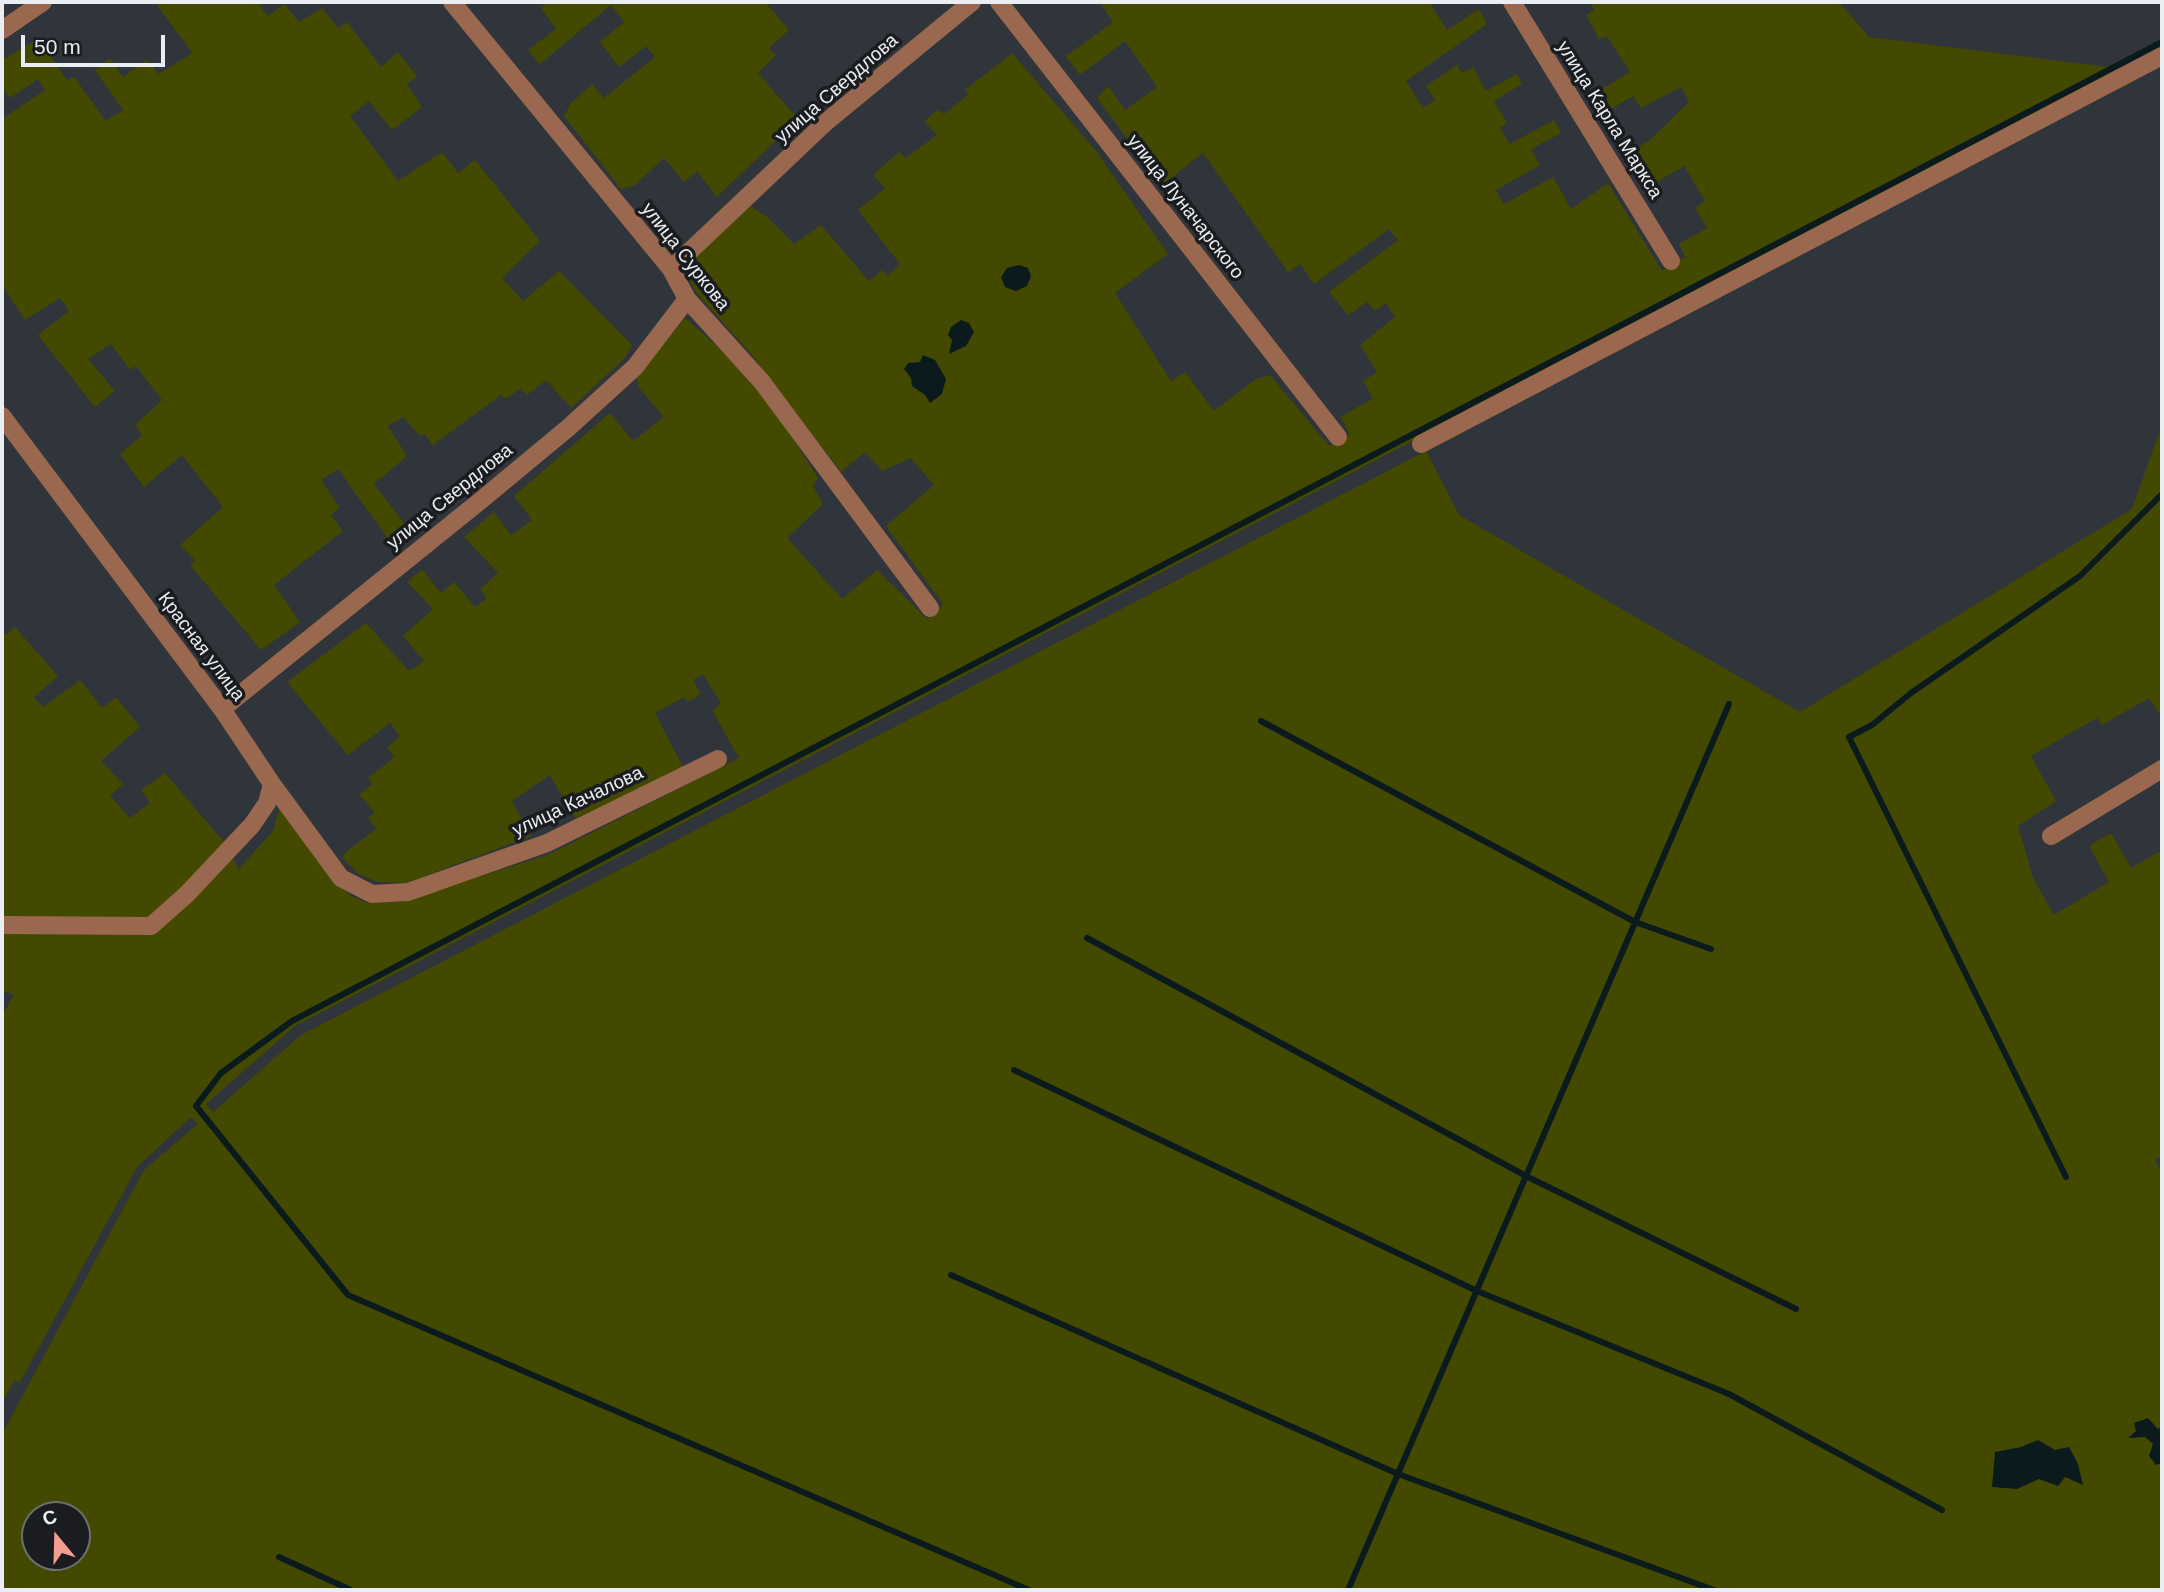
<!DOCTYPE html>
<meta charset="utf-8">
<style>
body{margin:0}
#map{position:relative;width:2164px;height:1592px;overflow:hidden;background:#2f353a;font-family:Helvetica,sans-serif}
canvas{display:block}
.frame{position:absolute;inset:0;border:4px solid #eaedf1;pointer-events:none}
.north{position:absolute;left:21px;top:1501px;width:70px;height:70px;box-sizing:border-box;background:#1a1c1f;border:2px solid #6d7073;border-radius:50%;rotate:341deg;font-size:19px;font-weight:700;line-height:28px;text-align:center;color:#eaedf1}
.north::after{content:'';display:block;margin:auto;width:24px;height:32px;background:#f59d8f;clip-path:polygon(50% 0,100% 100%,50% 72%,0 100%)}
.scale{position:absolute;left:21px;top:35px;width:144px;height:32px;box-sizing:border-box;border:4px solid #eaedf1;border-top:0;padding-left:9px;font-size:21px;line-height:24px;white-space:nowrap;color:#eaedf1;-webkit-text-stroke:5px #1a1c1f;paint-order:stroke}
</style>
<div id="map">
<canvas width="2164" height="1592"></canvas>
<div class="frame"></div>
<div class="north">С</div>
<div class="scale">50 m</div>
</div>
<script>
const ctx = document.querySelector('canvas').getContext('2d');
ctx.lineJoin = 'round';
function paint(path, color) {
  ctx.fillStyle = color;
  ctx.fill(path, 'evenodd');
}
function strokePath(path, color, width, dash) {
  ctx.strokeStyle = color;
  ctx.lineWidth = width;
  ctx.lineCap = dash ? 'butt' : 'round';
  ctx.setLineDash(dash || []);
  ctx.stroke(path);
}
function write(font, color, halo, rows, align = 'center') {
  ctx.font = font + ' Helvetica,sans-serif';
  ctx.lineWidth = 7;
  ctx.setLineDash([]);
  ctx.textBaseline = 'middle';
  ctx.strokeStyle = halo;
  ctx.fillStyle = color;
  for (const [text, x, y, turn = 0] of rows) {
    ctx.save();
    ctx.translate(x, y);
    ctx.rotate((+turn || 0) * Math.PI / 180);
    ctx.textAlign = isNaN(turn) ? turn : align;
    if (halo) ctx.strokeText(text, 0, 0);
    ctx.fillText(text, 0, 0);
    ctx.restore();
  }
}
paint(new Path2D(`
 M 155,2 L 257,2 L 268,16 L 284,4 L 299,22 L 322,8 L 338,28 L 347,22 L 381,67 L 398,52 L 417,76 L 407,84 L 422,107 L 392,130 L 369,101 L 350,116 L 398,181 L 442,152 L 458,173 L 475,160 L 540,241 L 502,278 L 523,301 L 559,271 L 632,345 L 625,358 L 571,408 L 546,380 L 527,395 L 521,388 L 506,399 L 501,395 L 433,445 L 425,435 L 419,435 L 403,417 L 388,426 L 407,456 L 374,484 L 414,536 L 396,550 L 338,469 L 321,480 L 339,507 L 331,515 L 343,531 L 274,585 L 300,622 L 261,650 L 190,565 L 195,560 L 180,545 L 223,507 L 182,455 L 144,487 L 120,454 L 142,435 L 135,425 L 162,400 L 136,366 L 130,370 L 111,344 L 88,359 L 115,391 L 95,407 L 38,335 L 69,311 L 60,298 L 25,320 L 2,285 L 2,119 L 45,90 L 38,79 L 10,98 L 2,87 L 2,60 L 38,39 L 67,80 L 74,77 L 106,121 L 123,110 L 95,70 L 110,58 L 123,77 L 147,60 L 159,74 L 192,53 Z
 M 549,2 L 765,2 L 789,30 L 769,48 L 776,55 L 758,73 L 798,119 L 717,197 L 697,171 L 684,182 L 664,158 L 635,185 L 621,189 L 564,116 L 571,103 L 592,84 L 604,98 L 655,57 L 646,46 L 619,67 L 600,42 L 624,22 L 611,5 L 540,64 L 528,50 L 556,29 L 541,8 Z
 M 1100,2 L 1429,2 L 1447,30 L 1479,9 L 1487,24 L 1406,81 L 1423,108 L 1435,100 L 1426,86 L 1457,65 L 1462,73 L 1473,67 L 1486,91 L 1517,74 L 1522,84 L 1494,101 L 1507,123 L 1500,128 L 1510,144 L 1554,120 L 1561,133 L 1531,149 L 1540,165 L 1496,190 L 1504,204 L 1553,177 L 1571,209 L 1608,183 L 1662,271 L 1685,257 L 1679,244 L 1707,228 L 1695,208 L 1705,201 L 1684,166 L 1645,189 L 1623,155 L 1649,141 L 1689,102 L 1681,87 L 1641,108 L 1633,96 L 1599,116 L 1587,98 L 1630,72 L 1607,36 L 1599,39 L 1586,15 L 1594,10 L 1590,2 L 1839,2 L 1869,37 L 2123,69 L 295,1026 L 206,1104 L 213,1112 L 301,1035 L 1426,451 L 1459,515 L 1800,712 L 2132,509 L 2159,433 L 2162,431 L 2162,718 L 2149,698 L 2102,725 L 2097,718 L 2031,756 L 2056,801 L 2018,826 L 2033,878 L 2054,915 L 2109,882 L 2089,846 L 2111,833 L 2131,868 L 2162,850 L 2162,1156 L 2155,1159 L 2162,1175 L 2162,1590 L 2,1590 L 2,1434 L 144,1170 L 198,1124 L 191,1117 L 137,1167 L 20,1382 L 15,1380 L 2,1402 L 2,1015 L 14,995 L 2,990 L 2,637 L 15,627 L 58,676 L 34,697 L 43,707 L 80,680 L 102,708 L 116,697 L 140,727 L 101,761 L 123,784 L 110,796 L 130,818 L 150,803 L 141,790 L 165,773 L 223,841 L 239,869 L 273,831 L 280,807 L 327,870 L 350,895 L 367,903 L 400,902 L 550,854 L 739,758 L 712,710 L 721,703 L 703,674 L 693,680 L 701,694 L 688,702 L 684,697 L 655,713 L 683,767 L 593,811 L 575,818 L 550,775 L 512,801 L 531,836 L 406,883 L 378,882 L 359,874 L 342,858 L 347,851 L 376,829 L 368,818 L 375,812 L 359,795 L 372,784 L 368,778 L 395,757 L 387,748 L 400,736 L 390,723 L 348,755 L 287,682 L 366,623 L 409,671 L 424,661 L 403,636 L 433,609 L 407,582 L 422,569 L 441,593 L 454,582 L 475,607 L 487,598 L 480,589 L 498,573 L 464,537 L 494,512 L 511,535 L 532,520 L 514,496 L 610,413 L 633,441 L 664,417 L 639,388 L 636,376 L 685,318 L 726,354 L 775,410 L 818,478 L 813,486 L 823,504 L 787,538 L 842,599 L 877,570 L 927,619 L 934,615 L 943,604 L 886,526 L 934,485 L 911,458 L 882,471 L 865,452 L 841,472 L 752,355 L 695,291 L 685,272 L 692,258 L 750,206 L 767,217 L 794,244 L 821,225 L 869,281 L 882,270 L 888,276 L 900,264 L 858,210 L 885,188 L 873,175 L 899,152 L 906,158 L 937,135 L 924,121 L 938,110 L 944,114 L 968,95 L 965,90 L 1012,53 L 1096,151 L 1168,254 L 1115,293 L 1171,381 L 1185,372 L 1214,411 L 1256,379 L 1270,375 L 1329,446 L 1350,435 L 1341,417 L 1373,398 L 1363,381 L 1377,372 L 1360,345 L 1395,317 L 1386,303 L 1375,311 L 1367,302 L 1348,315 L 1329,292 L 1398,240 L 1389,229 L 1314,284 L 1300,264 L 1288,272 L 1203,153 L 1162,185 L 1097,98 L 1108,86 L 1125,110 L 1157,87 L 1125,41 L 1080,75 L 1066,56 L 1113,22 ZM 35,1515 L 77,1515 L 77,1557 L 35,1557 Z`), '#434a00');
paint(new Path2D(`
 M 1019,265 L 1028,268 L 1031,276 L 1027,286 L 1016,291 L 1005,287 L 1001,277 L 1007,268 Z
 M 961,320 L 969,323 L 974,332 L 966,346 L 949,354 L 952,340 L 948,335 L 951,327 Z
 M 923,355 L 935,360 L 946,379 L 942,394 L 930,403 L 925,395 L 912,386 L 911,378 L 904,369 L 908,363 L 920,362 Z
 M 2148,1418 L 2158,1429 L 2162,1427 L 2162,1463 L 2156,1465 L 2149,1456 L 2153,1444 L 2145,1437 L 2128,1438 L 2136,1431 L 2134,1423 Z
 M 2038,1440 L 2055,1450 L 2069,1447 L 2078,1464 L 2083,1485 L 2065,1477 L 2058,1486 L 2039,1479 L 2017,1489 L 1992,1487 L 1995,1452 L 2021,1447 Z`), '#0b1a1c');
strokePath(new Path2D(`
 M 1261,721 L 1635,922 L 1711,949
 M 1087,938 L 1526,1176 L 1796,1309
 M 1014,1070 L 1477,1291 L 1729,1394 L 1942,1510
 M 2066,1177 L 1849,737 L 1872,725 L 1911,693 L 2080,576 L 2162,494
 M 951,1275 L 1398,1474 L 1714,1590
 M 279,1557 L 351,1590
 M 1029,1590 L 348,1295 L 196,1106 L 221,1073 L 292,1021 L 2162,42
 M 1348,1590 L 1729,704`), '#0b1a1c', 6);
strokePath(new Path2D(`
 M 452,2 L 671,269 L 687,299 L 762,382 L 930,608
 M 999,2 L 1338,437
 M 1512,2 L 1671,261
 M 2,30 L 43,2
 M 671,269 L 826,122 L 972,2
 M 2,416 L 222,709 L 272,784 L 341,878 L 372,894 L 408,892 L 547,843 L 718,759
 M 1421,444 L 2162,56
 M 222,709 L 480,501 L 568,428 L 635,367 L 687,299
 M 2051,836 L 2162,769
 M 2,925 L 151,926 L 187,894 L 252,825 L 267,803 L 272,784`), '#99684e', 18);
write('19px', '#eaedf1', '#1a1c1f', [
 ["улица Свердлова",837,89,-41],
 ["улица Карла Маркса",1609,120,58],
 ["улица Луначарского",1185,207,52],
 ["улица Суркова",685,257,52],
 ["улица Свердлова",450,497,-39],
 ["Красная улица",201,647,53],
 ["улица Качалова",578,802,-25]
]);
</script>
